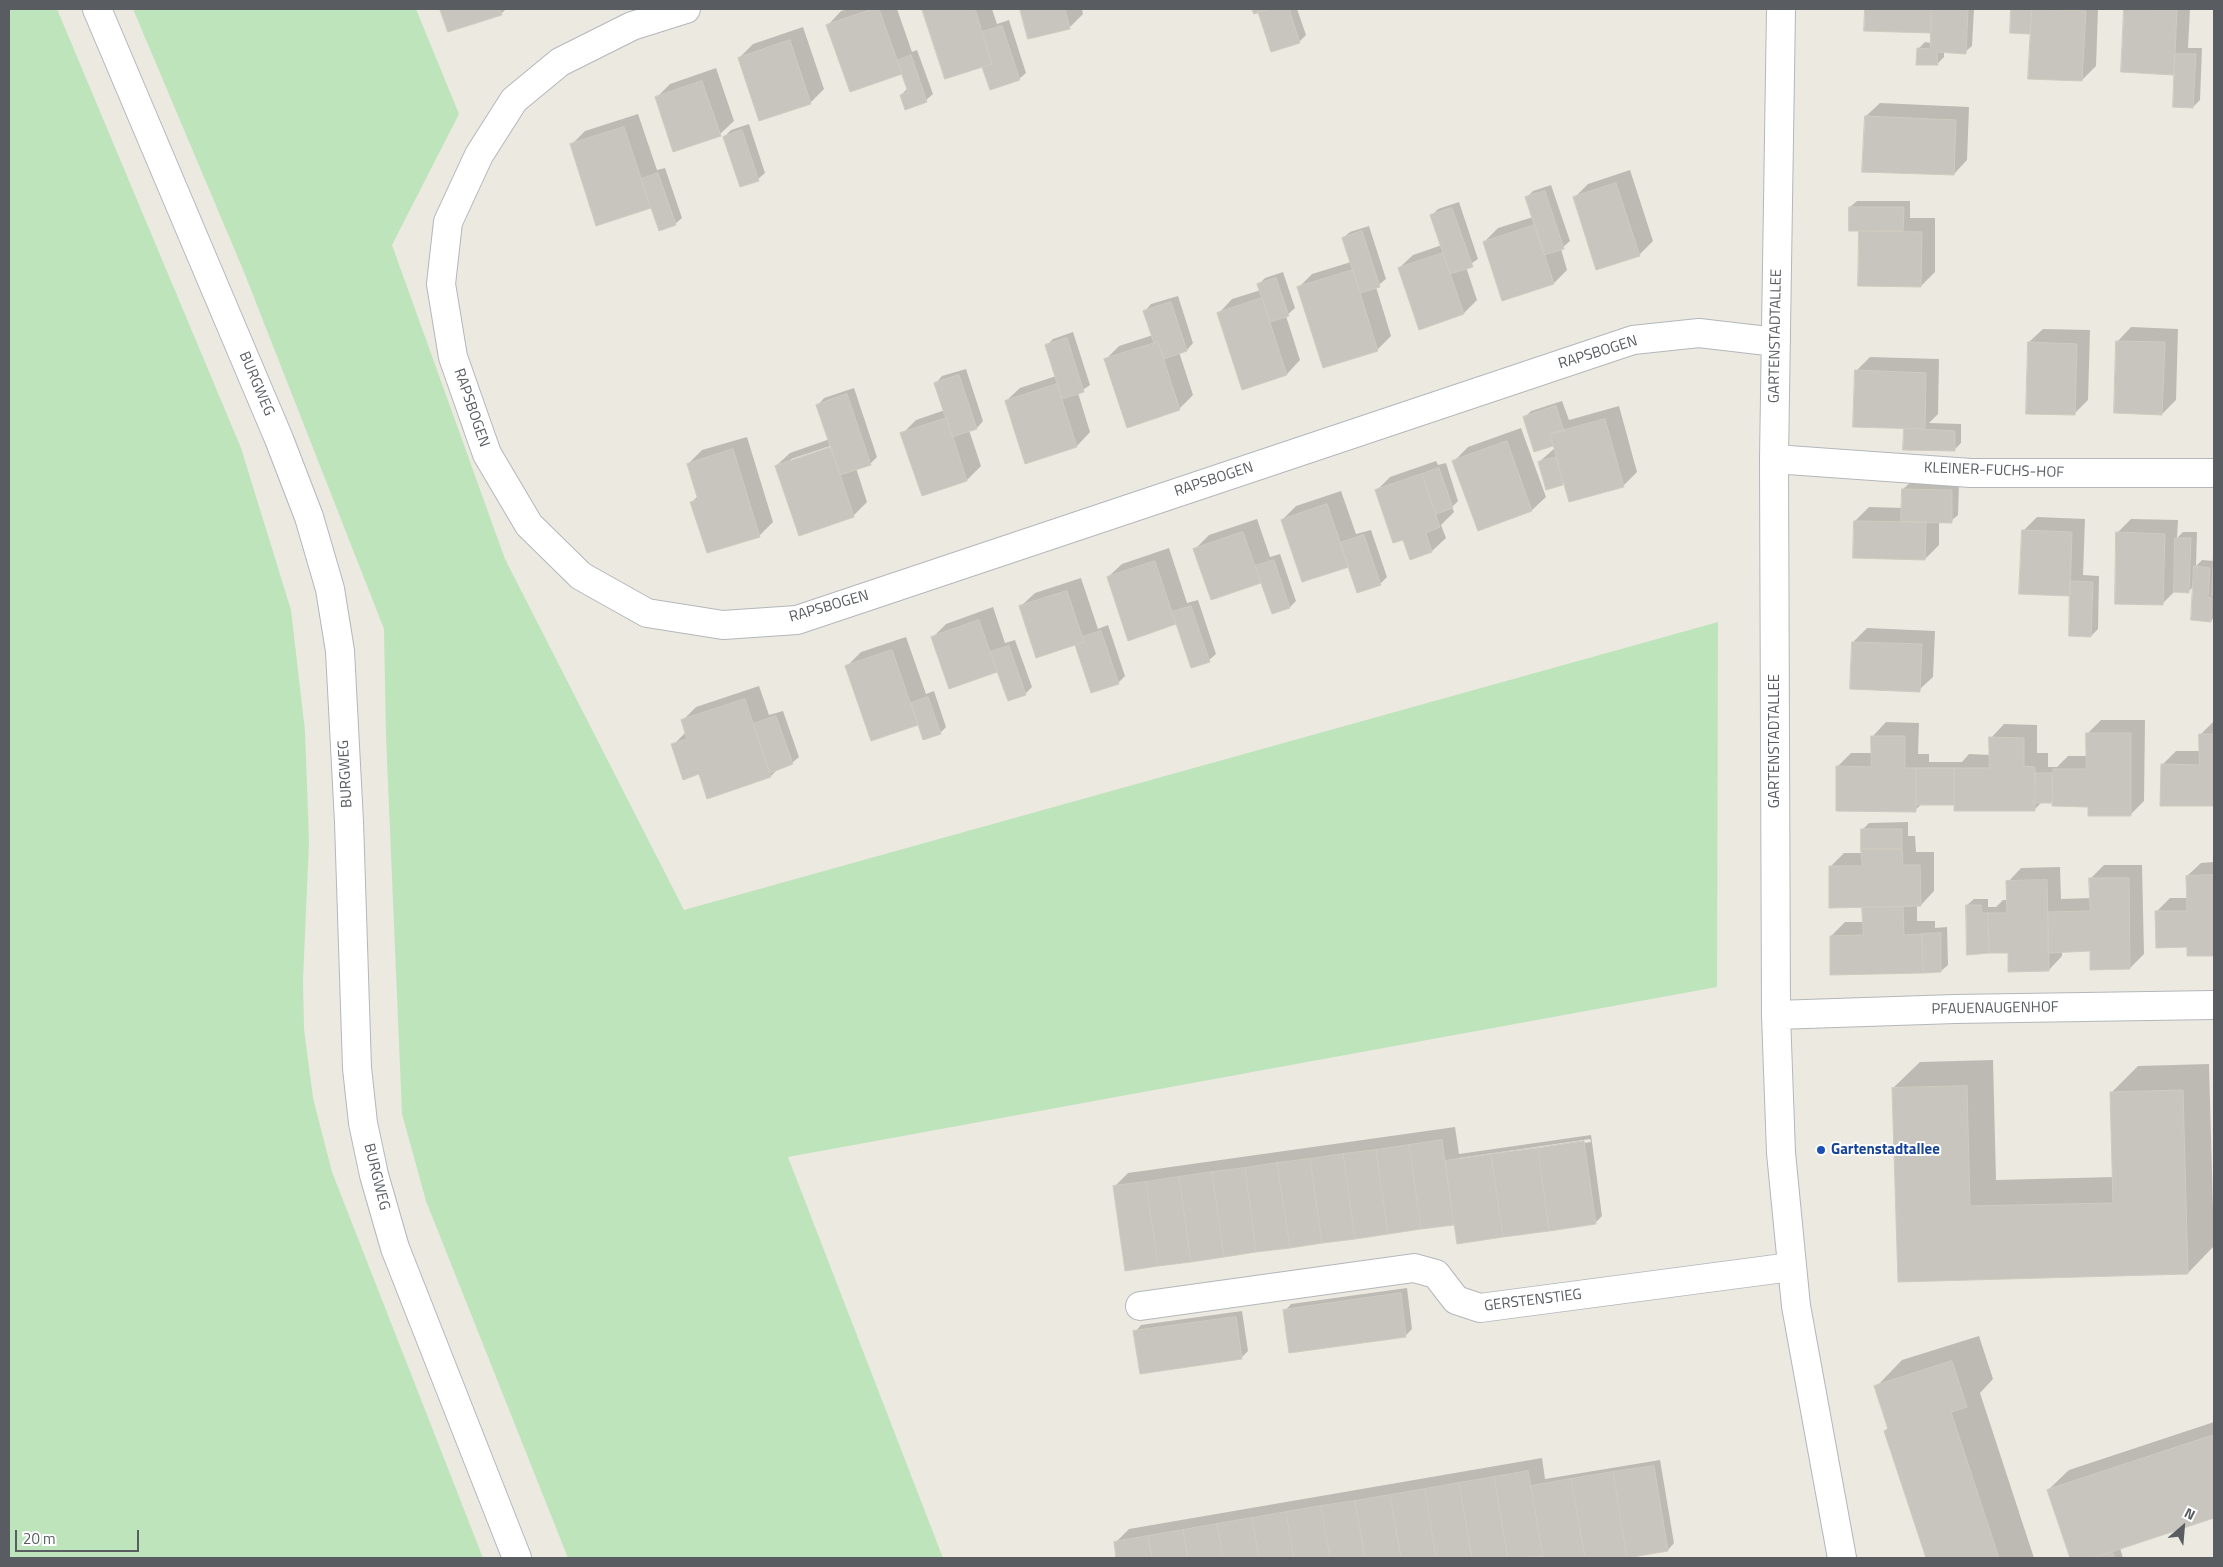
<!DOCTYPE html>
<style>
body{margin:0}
#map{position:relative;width:2223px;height:1567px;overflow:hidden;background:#ece9e0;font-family:"Titillium Web",sans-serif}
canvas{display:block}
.frame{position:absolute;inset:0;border:10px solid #595d61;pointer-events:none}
.north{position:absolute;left:2158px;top:1502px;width:50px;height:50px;-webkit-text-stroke:4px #fff;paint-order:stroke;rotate:27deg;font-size:14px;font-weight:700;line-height:20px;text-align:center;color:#595d61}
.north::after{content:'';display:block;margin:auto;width:18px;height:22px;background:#595d61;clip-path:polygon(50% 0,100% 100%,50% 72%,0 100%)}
.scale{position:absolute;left:15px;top:1530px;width:124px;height:22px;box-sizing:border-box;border:2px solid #595d61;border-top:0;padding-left:6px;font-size:15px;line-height:18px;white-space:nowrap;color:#595d61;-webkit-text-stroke:4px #fff;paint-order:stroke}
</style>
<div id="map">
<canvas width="2223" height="1567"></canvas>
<div class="frame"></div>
<div class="north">N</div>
<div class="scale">20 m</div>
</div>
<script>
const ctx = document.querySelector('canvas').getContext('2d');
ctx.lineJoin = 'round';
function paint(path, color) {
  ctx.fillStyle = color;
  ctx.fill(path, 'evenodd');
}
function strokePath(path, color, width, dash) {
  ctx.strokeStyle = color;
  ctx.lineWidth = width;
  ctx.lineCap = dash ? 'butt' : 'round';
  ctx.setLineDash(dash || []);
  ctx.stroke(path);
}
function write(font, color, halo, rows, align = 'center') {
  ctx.font = font + ' "Titillium Web",sans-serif';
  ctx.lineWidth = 4;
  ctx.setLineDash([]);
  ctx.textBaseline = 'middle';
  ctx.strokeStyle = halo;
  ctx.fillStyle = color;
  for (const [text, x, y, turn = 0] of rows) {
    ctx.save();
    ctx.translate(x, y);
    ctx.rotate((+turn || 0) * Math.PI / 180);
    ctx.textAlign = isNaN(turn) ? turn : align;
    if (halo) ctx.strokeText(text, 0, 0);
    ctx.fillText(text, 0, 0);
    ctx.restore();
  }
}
paint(new Path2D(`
 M 9,9 L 57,9 L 241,448 L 291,610 L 305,731 L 309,842 L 303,980 L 304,1029 L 313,1098 L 332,1172 L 483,1558 L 9,1558 Z
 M 133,9 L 416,9 L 459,114 L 392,245 L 505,559 L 684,910 L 1718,622 L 1717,987 L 788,1157 L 943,1558 L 568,1558 L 426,1201 L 402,1114 L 386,736 L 384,629 L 244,272 Z`), '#bee4bc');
paint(new Path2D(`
 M 442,9 L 506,9 L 501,14 L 449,31 Z
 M 849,9 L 897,9 L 912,52 L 917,50 L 933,94 L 926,100 L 901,95 L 908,88 L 902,72 L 828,25 L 841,11 Z
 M 924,9 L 992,9 L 997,24 L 1009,20 L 1026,73 L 1019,79 L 987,64 L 946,77 Z
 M 1021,9 L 1082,9 L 1083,14 L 1069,28 L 1028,38 Z
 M 1254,9 L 1297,9 L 1306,35 L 1299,42 L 1259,11 L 1255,12 Z
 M 1866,9 L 1974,9 L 1972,46 L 1965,52 L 1944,51 L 1944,57 L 1937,64 L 1918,49 L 1925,42 L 1931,43 L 1931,31 L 1865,30 Z
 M 2012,9 L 2098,9 L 2096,66 L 2082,80 L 2032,31 L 2030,33 L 2011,32 Z
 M 2125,9 L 2190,9 L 2188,48 L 2202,48 L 2200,100 L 2193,107 L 2176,72 L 2174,73 L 2123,71 Z
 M 803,27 L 824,89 L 810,103 L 739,58 L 753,44 Z
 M 716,68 L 734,121 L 720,134 L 656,98 L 670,84 Z
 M 1880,103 L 1969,107 L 1967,160 L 1954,174 L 1866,116 Z
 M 638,114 L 657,170 L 665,168 L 682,218 L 675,224 L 652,206 L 597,224 L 571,145 L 585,131 Z
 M 749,124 L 765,173 L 758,179 L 724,137 L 731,130 Z
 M 1630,170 L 1653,241 L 1639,255 L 1574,198 L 1588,184 Z
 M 1551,185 L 1570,241 L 1561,249 L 1567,270 L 1554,283 L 1484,242 L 1498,228 L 1533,217 L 1527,197 L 1533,191 Z
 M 1857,201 L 1910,201 L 1910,218 L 1935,218 L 1935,272 L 1921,286 L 1860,231 L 1862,229 L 1850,207 Z
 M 1459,202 L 1478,259 L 1466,267 L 1477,300 L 1464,313 L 1399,268 L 1413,255 L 1442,245 L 1432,215 L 1438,209 Z
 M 1369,226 L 1386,279 L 1376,287 L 1391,336 L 1377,350 L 1299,287 L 1312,274 L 1351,262 L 1343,238 L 1350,232 Z
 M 1283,272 L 1295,308 L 1286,316 L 1300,360 L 1287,374 L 1243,388 L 1219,313 L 1232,299 L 1261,290 L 1259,284 L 1265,278 Z
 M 1178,296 L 1193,343 L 1187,350 L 1179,352 L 1193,395 L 1179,409 L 1105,360 L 1119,346 L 1153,335 L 1145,311 L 1151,304 Z
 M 2131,327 L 2178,329 L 2176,400 L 2162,414 L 2118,341 Z
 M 2043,329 L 2090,330 L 2088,400 L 2074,414 L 2029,342 Z
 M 1073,332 L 1090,385 L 1078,393 L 1090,432 L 1077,446 L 1006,401 L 1020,388 L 1056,376 L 1046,346 L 1053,339 Z
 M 1870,357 L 1939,359 L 1938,414 L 1929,423 L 1961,424 L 1961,443 L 1954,450 L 1905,427 L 1856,371 Z
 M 966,369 L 983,421 L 977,428 L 969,430 L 981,466 L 967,480 L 922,495 L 902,434 L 916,420 L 945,410 L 936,383 L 942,376 Z
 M 854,388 L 877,457 L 870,464 L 856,468 L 867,502 L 853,516 L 776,466 L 790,453 L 830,439 L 818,405 L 824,398 ZM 836,444 L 837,447 L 791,462 L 791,459 Z
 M 1562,401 L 1569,420 L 1619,406 L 1637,472 L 1623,486 L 1564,483 L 1547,488 L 1539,462 L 1555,448 L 1554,445 L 1535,451 L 1524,418 L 1531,411 Z
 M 1521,428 L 1546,497 L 1532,510 L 1479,529 L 1454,461 L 1468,447 Z
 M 747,437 L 773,522 L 759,536 L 692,502 L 698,496 L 688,464 L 702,450 Z
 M 1436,461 L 1438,465 L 1446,463 L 1458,501 L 1452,507 L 1454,512 L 1441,525 L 1446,538 L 1432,551 L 1404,538 L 1377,490 L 1390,477 Z
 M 1910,483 L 1959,483 L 1958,515 L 1951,521 L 1939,521 L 1939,545 L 1925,559 L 1855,521 L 1869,507 L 1903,508 L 1903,489 Z
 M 1341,491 L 1356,534 L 1371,530 L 1387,577 L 1380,584 L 1282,520 L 1296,506 Z
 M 2037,517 L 2085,519 L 2083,575 L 2099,576 L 2098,629 L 2091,636 L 2071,593 L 2023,531 Z
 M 1257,519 L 1270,557 L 1280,554 L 1296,601 L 1290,607 L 1273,613 L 1262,581 L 1260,582 L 1195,549 L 1209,535 Z
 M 2131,519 L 2178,520 L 2177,538 L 2183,532 L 2197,532 L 2196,566 L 2202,560 L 2214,561 L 2214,617 L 2211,621 L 2194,586 L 2188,592 L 2175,591 L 2162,604 L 2117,533 Z
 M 1169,548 L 1187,603 L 1198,600 L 1216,654 L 1209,660 L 1177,622 L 1176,623 L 1108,577 L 1122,564 Z
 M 1081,578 L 1098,629 L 1108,625 L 1125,676 L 1118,683 L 1077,646 L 1021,606 L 1035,593 Z
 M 993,607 L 1005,643 L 1015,640 L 1032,687 L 1025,694 L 998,670 L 997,671 L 933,637 L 946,624 Z
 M 1867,628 L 1935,631 L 1933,677 L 1919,690 L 1853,642 Z
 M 906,637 L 926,694 L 934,691 L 946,727 L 940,733 L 917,724 L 847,666 L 861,652 Z
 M 759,686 L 769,715 L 783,711 L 799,757 L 792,763 L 779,768 L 771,776 L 673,745 L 686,732 L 682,721 L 696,707 Z
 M 2101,720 L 2145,720 L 2144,801 L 2130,815 L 2089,806 L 2054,801 L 2043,801 L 2034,810 L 1955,804 L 1922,804 L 1915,810 L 1837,767 L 1851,753 L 1872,753 L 1873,736 L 1886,722 L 1919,723 L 1918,754 L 1929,754 L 1929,762 L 1962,762 L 1969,754 L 1991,755 L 1991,738 L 2004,724 L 2037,725 L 2037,753 L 2048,753 L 2048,767 L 2057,767 L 2068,756 L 2087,756 L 2087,734 Z
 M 2214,721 L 2214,805 L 2161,804 L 2162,765 L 2176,751 L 2200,751 L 2201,734 Z
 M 1908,822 L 1908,836 L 1915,836 L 1916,852 L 1934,852 L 1934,891 L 1921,905 L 1917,905 L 1917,921 L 1935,921 L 1935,928 L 1947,927 L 1948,965 L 1941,971 L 1831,936 L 1845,922 L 1864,922 L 1864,906 L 1830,867 L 1844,853 L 1863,853 L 1862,830 L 1869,823 Z
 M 2214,862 L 2214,954 L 2188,955 L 2189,946 L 2156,912 L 2170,898 L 2188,898 L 2187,876 L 2201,863 Z
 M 2104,865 L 2142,865 L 2144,954 L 2130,968 L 2091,950 L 2062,951 L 2062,956 L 2049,970 L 2010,952 L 1967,905 L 1974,899 L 1988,899 L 1988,907 L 1996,907 L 2003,900 L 2008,900 L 2008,882 L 2021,868 L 2060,867 L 2061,899 L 2091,898 L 2090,879 Z
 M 1993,1060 L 1996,1180 L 2114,1177 L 2112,1092 L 2138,1066 L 2209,1064 L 2214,1246 L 2188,1273 L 1899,1280 L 1893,1088 L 1920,1062 Z
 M 1455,1127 L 1459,1154 L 1591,1135 L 1602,1216 L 1595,1223 L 1455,1223 L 1126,1269 L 1114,1187 L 1128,1173 ZM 1590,1139 L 1591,1142 L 1460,1160 L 1460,1158 Z
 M 1407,1288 L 1412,1329 L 1406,1335 L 1290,1351 L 1285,1311 L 1291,1304 Z
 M 1242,1311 L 1248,1351 L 1241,1358 L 1135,1332 L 1141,1325 Z
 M 1979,1336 L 1993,1379 L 1980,1393 L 2034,1558 L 1927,1558 L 1885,1431 L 1889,1427 L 1876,1387 L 1902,1360 Z
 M 2214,1422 L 2214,1517 L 2120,1548 L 2123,1558 L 2071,1558 L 2048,1490 L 2069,1470 Z
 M 1542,1458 L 1545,1479 L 1660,1460 L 1674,1543 L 1668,1550 L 1620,1558 L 1545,1558 L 1544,1553 L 1522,1558 L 1118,1558 L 1115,1543 L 1129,1529 Z`), '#0003');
const building = new Path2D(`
 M 440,9 L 500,9 L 502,15 L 448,32 Z
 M 873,9 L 879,9 L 902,74 L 850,92 L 826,25 Z
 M 922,9 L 975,9 L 992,64 L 945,79 Z
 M 1020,9 L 1065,9 L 1070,29 L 1028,39 Z
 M 1252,9 L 1270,9 L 1254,14 Z
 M 1270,9 L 1289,9 L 1300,43 L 1271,52 L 1258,12 Z
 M 1865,9 L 1931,9 L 1931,33 L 1864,31 Z
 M 1931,9 L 1968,9 L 1966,54 L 1937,52 L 1938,65 L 1916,65 L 1917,48 L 1930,49 Z
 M 2011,9 L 2032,9 L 2030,34 L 2010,33 Z
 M 2032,9 L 2086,11 L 2082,81 L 2028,79 Z
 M 2124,9 L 2177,10 L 2174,75 L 2121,72 Z
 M 1002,26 L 1020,80 L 990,90 L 982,67 L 992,64 L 982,32 Z
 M 790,40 L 811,104 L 759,121 L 738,58 Z
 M 2175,54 L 2196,54 L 2193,108 L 2173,107 Z
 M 911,55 L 927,102 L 905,110 L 900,95 L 908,92 L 897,61 Z
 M 702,81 L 721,136 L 673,152 L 655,97 Z
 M 1865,116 L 1956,120 L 1954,175 L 1862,172 Z
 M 624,127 L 651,208 L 596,226 L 570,144 Z
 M 742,130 L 759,181 L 740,187 L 723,137 Z
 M 658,173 L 676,225 L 659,231 L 641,179 Z
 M 1616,183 L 1640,256 L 1596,270 L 1573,197 Z
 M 1545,191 L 1564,249 L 1544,255 L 1525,197 Z
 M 1849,207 L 1904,207 L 1903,231 L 1849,231 Z
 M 1452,208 L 1473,267 L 1450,274 L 1430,215 Z
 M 1535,225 L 1554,284 L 1502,301 L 1483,242 Z
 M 1362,231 L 1380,287 L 1360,293 L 1342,238 Z
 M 1859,231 L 1922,232 L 1921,287 L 1858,286 Z
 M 1443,253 L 1464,314 L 1419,330 L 1398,268 Z
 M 1353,270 L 1378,351 L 1323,368 L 1297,287 Z
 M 1276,278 L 1289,316 L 1270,322 L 1257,284 Z
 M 1262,298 L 1287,375 L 1242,390 L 1217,313 Z
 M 1171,302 L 1187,351 L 1164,359 L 1158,342 L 1154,343 L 1143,311 Z
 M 1067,338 L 1084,392 L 1062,399 L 1045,345 Z
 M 2116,341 L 2165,342 L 2162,415 L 2114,413 Z
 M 1158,342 L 1180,410 L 1127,428 L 1104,359 Z
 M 2028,342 L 2077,344 L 2075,415 L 2026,414 Z
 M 1855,370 L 1926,373 L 1925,429 L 1853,427 Z
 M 959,375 L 977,429 L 952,437 L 934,383 Z
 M 1057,384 L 1077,447 L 1025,464 L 1005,401 Z
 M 847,394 L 871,465 L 840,475 L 816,405 Z
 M 1556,406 L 1564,431 L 1550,434 L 1553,446 L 1534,452 L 1523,417 Z
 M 947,418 L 967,481 L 922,496 L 900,433 Z
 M 1605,419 L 1624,487 L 1569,502 L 1550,434 Z
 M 1904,428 L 1955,431 L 1955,451 L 1903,450 Z
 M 1507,441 L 1532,511 L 1478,531 L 1452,461 Z
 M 831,447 L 854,517 L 799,536 L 775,466 Z
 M 733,449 L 760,537 L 707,553 L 690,502 L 698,500 L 687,464 Z
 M 1556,457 L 1563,485 L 1546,490 L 1538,462 Z
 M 1439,468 L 1453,508 L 1436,514 L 1422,474 Z
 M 1422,474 L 1440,527 L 1426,533 L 1432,552 L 1410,560 L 1403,540 L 1393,543 L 1375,490 Z
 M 1902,489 L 1952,490 L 1952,523 L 1901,522 Z
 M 1327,504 L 1349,567 L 1302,582 L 1281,520 Z
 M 1854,521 L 1926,522 L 1925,560 L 1853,558 Z
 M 2022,530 L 2072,532 L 2070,596 L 2019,594 Z
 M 1243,532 L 1261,583 L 1211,600 L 1193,549 Z
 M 2116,532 L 2165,534 L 2163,605 L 2115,604 Z
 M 1364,535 L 1381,585 L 1357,593 L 1340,543 Z
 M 2175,538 L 2191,538 L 2189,593 L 2174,592 Z
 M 2214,545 L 2214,595 L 2212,595 Z
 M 1274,560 L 1290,608 L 1272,614 L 1255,566 Z
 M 1155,561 L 1176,624 L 1128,641 L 1107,577 Z
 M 2194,566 L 2210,568 L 2208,597 L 2212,598 L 2211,622 L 2191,620 Z
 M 2070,581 L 2093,582 L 2091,637 L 2069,636 Z
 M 1067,591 L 1084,642 L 1036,658 L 1019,606 Z
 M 1191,606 L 1210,662 L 1191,668 L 1172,612 Z
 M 979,620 L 997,672 L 949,689 L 931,637 Z
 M 1101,631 L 1119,684 L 1091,693 L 1075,645 L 1084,642 L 1082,637 Z
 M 1852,642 L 1922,644 L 1920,692 L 1850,689 Z
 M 1009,646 L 1026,695 L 1008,701 L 990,652 Z
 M 892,650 L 918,725 L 871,741 L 845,666 Z
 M 928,697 L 941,734 L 923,740 L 911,703 Z
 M 745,699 L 771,777 L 707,799 L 699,774 L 683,780 L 671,744 L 687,739 L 681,720 Z
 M 776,716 L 793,764 L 770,773 L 753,724 Z
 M 2086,733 L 2131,733 L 2131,816 L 2088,816 L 2088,807 L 2052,806 L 2053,769 L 2086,769 Z
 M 2199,734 L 2214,734 L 2214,806 L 2160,806 L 2161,764 L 2199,765 Z
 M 1871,736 L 1905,736 L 1905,768 L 1916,768 L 1916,812 L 1836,811 L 1836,766 L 1871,767 Z
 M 1989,737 L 2024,738 L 2024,766 L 2035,767 L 2035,811 L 1954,811 L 1954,768 L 1989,768 Z
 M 1916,768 L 1954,768 L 1954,805 L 1916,805 Z
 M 2035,773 L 2052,773 L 2053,803 L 2034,803 Z
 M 1861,829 L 1902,829 L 1902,849 L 1861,849 Z
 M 1861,849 L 1902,849 L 1903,865 L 1920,865 L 1921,906 L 1829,908 L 1829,866 L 1862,866 Z
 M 2214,875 L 2214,956 L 2187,956 L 2187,947 L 2156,948 L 2155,911 L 2187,911 L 2186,876 Z
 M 2089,878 L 2129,878 L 2130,969 L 2090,970 L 2090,951 L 2048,953 L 2048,912 L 2090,911 Z
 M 2047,880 L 2049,971 L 2008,972 L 2008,953 L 1989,953 L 1988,913 L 2007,913 L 2006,881 Z
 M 1966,905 L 1981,905 L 1982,913 L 1988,913 L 1989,953 L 1967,955 Z
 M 1862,907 L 1903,907 L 1904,935 L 1922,934 L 1923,973 L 1830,975 L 1830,936 L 1863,935 Z
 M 1941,933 L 1941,972 L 1923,973 L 1922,934 Z
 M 1967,1086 L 1970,1206 L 2113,1203 L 2110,1092 L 2183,1090 L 2188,1274 L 1898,1282 L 1892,1088 Z
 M 1442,1140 L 1454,1225 L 1421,1229 L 1409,1145 Z
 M 1584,1141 L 1596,1224 L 1549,1231 L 1538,1148 Z
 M 1409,1145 L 1421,1229 L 1388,1234 L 1376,1150 Z
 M 1538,1148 L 1549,1231 L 1503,1237 L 1491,1154 Z
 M 1376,1150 L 1388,1234 L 1355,1239 L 1343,1154 Z
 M 1343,1154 L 1355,1239 L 1322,1243 L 1310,1159 Z
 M 1491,1154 L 1503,1237 L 1457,1244 L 1445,1161 Z
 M 1310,1159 L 1322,1243 L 1290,1248 L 1277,1163 Z
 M 1277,1163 L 1290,1248 L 1256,1252 L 1245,1168 Z
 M 1245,1168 L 1256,1252 L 1224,1257 L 1212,1172 Z
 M 1212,1172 L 1224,1257 L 1191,1262 L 1179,1177 Z
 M 1179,1177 L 1191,1262 L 1158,1266 L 1146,1182 Z
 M 1146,1182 L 1158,1266 L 1125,1271 L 1113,1186 Z
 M 1401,1293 L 1406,1337 L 1289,1353 L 1283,1310 Z
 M 1236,1317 L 1242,1359 L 1140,1374 L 1133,1331 Z
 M 1952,1361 L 1967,1407 L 1951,1412 L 1999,1558 L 1926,1558 L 1884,1431 L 1888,1429 L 1874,1386 Z
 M 2214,1435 L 2214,1518 L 2093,1558 L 2070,1558 L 2047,1490 Z
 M 1654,1466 L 1668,1551 L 1627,1558 L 1613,1472 Z
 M 1528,1471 L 1543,1556 L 1508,1558 L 1494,1477 Z
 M 1613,1472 L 1627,1558 L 1585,1558 L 1571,1479 Z
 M 1494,1477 L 1508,1558 L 1472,1558 L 1459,1483 Z
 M 1571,1479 L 1585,1558 L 1543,1558 L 1531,1486 Z
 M 1459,1483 L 1472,1558 L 1436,1558 L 1425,1489 Z
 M 1425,1489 L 1436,1558 L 1401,1558 L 1390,1495 Z
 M 1390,1495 L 1401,1558 L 1365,1558 L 1355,1501 Z
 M 1355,1501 L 1365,1558 L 1330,1558 L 1321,1506 Z
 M 1321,1506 L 1330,1558 L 1294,1558 L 1286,1512 Z
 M 1286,1512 L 1294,1558 L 1259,1558 L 1252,1518 Z
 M 1252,1518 L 1259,1558 L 1223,1558 L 1217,1524 Z
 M 1217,1524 L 1223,1558 L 1188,1558 L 1183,1530 Z
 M 1183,1530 L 1188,1558 L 1152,1558 L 1148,1536 Z
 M 1148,1536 L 1152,1558 L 1116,1558 L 1114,1542 Z
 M 2112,1552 L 2115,1558 L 2093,1558 Z`);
paint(building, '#c8c5bf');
strokePath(building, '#d0cabf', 1);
const street = new Path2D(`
 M 97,9 L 279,439 L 309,517 L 330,589 L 340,651 L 349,822 L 357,1068 L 363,1123 L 374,1175 L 395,1248 L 517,1558
 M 686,9 L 632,26 L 560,62 L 514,100 L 479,155 L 448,222 L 441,284 L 453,357 L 487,454 L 529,525 L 581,576 L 647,613 L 723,625 L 797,620 L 1633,340 L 1699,333 L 1776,342
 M 1781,9 L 1774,459 L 1776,1015 L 1781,1153 L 1796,1306 L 1842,1558
 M 1774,459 L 1971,473 L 2214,473
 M 1776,1015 L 1955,1009 L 2214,1005
 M 1140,1306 L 1414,1268 L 1436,1274 L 1456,1300 L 1480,1308 L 1791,1267`);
strokePath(street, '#b3b7bb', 30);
strokePath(street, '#fff', 28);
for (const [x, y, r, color] of [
 [1821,1150,5,"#1a4fb4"]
]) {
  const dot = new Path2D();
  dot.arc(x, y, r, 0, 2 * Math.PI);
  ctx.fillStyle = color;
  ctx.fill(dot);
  strokePath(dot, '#fff', 2);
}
write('15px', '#595d61', '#fff', [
 ["GARTENSTADTALLEE",1776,336,-89],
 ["RAPSBOGEN",1598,353,-17],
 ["BURGWEG",256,384,67],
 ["RAPSBOGEN",471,408,71],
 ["KLEINER-FUCHS-HOF",1994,471,2],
 ["RAPSBOGEN",1214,480,-18],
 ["RAPSBOGEN",829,607,-16],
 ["GARTENSTADTALLEE",1775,741,-90],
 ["BURGWEG",346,774,-93],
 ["PFAUENAUGENHOF",1995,1009,-1],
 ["BURGWEG",376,1177,76],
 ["GERSTENSTIEG",1533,1301,-7]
]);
write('bold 15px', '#164399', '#fff', [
 ["Gartenstadtallee",1831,1150]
], 'left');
</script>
